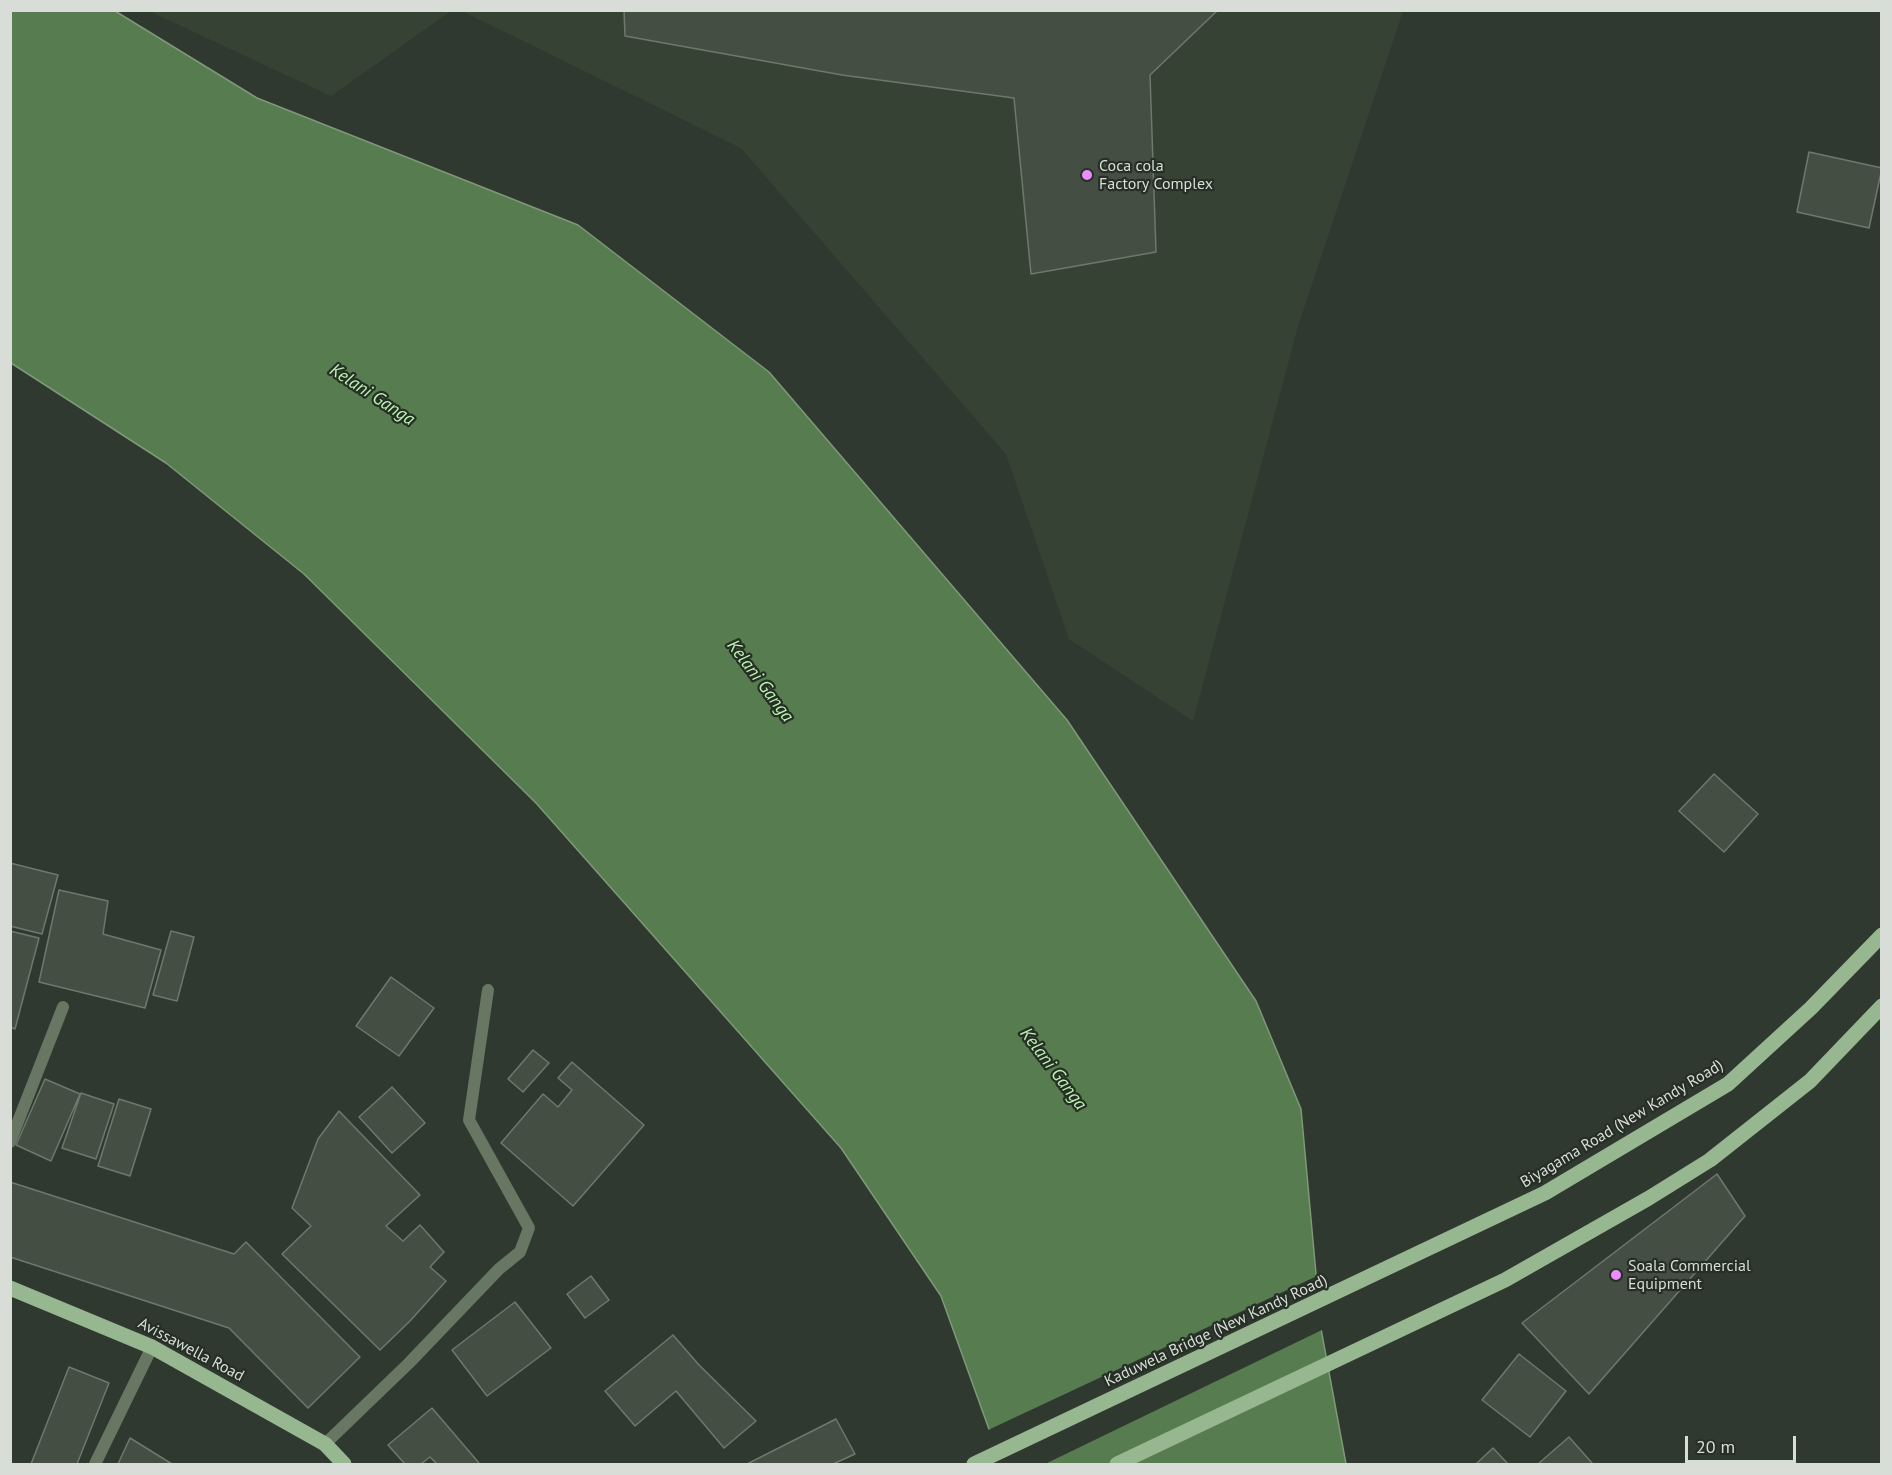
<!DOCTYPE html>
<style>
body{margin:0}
#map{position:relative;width:1892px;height:1475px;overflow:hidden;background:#30392f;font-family:"PT Sans",sans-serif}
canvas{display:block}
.frame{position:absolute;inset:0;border:12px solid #d8ded7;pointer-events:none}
.scale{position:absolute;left:1685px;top:1436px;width:111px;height:27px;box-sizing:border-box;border:3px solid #d8ded7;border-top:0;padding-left:8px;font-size:18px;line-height:21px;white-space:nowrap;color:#d8ded7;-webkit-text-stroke:4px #262f25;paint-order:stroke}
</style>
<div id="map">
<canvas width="1892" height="1475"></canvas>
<div class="frame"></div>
<div class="scale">20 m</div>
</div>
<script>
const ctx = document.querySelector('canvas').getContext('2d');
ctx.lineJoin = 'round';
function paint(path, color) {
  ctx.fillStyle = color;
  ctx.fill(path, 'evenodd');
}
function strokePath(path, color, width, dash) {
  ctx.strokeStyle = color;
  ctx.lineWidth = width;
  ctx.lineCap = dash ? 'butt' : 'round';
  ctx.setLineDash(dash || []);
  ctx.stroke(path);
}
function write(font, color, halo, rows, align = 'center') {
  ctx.font = font + ' "PT Sans",sans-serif';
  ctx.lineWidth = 4.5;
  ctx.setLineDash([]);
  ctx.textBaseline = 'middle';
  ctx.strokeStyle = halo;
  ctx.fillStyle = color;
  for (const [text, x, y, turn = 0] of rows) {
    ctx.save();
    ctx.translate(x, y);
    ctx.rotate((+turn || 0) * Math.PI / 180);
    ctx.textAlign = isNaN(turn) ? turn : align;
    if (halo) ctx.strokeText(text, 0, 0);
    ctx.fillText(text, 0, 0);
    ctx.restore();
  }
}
paint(new Path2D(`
 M 149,11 L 451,10 L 451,11 L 331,96 Z
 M 462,11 L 1403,11 L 1298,326 L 1193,721 L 1069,639 L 1006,454 L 741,148 Z`), '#364334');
const water = new Path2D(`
 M 10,11 L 115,11 L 257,98 L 578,225 L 769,372 L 1067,720 L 1256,1001 L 1301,1109 L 1321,1329 L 1346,1464 L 993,1464 L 990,1432 L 941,1296 L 841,1148 L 536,803 L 304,574 L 166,463 L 11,363 Z`);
paint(water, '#577c50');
strokePath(water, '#7e9978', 1.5);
paint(new Path2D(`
 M 1319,1275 L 1324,1329 L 1045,1464 L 990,1464 L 986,1431 Z`), '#30392f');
const building = new Path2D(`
 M 624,10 L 1218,10 L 1150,75 L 1156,252 L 1031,274 L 1014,98 L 842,75 L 625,36 Z
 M 1809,152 L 1882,168 L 1869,228 L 1797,212 Z
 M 1714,774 L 1758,814 L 1724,852 L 1679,811 Z
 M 10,863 L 58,875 L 42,934 L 10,926 Z
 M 59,890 L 108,901 L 103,934 L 161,950 L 145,1008 L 39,982 Z
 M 10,931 L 39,938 L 15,1029 L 10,1027 Z
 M 171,931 L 194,937 L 177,1001 L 153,995 Z
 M 391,977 L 434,1008 L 399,1056 L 356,1026 Z
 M 533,1050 L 549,1063 L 523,1092 L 508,1079 Z
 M 572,1062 L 644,1125 L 573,1206 L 501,1143 L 543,1094 L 558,1107 L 572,1090 L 558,1078 Z
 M 45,1079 L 80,1094 L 51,1161 L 16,1145 Z
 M 392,1087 L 425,1123 L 392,1153 L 359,1117 Z
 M 81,1093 L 114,1104 L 96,1159 L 62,1148 Z
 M 119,1099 L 151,1109 L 130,1176 L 98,1166 Z
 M 339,1111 L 420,1195 L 386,1226 L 403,1241 L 420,1225 L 444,1252 L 430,1267 L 446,1281 L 410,1321 L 380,1350 L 282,1254 L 311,1226 L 292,1208 L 318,1139 Z
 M 1717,1174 L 1745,1216 L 1589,1394 L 1522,1323 Z
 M 10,1182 L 234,1254 L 246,1242 L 360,1357 L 308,1408 L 229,1328 L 10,1257 Z
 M 591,1276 L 609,1300 L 585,1318 L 567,1294 Z
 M 515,1302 L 551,1348 L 487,1396 L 452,1350 Z
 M 673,1335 L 699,1365 L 756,1421 L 724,1448 L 676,1391 L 635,1426 L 605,1391 Z
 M 1519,1354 L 1566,1391 L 1530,1437 L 1482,1400 Z
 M 69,1367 L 109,1383 L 77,1464 L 31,1464 Z
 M 432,1408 L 479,1463 L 477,1464 L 437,1464 L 430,1457 L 421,1464 L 405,1464 L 388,1445 Z
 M 836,1419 L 855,1454 L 833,1464 L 747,1464 Z
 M 1569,1437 L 1592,1463 L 1591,1464 L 1538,1464 Z
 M 130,1438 L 172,1464 L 118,1464 Z
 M 1493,1448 L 1508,1464 L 1476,1464 Z`);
paint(building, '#454e43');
strokePath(building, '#6e786c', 1.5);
strokePath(new Path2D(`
 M 10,1142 L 63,1007
 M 95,1464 L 152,1347`), '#677764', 12);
strokePath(new Path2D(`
 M 325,1444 L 409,1363 L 499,1269 L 520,1252 L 529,1228 L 469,1120 L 488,990`), '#677764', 12);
strokePath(new Path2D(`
 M 10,1288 L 152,1347 L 325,1444 L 344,1464
 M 974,1464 L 1545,1193 L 1728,1084 L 1811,1008 L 1882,935
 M 1117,1464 L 1505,1280 L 1649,1198 L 1710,1160 L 1810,1081 L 1882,1006`), '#96b790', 15);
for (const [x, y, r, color] of [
 [1087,175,6,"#ea8dfd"],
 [1616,1275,6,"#ea8dfd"]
]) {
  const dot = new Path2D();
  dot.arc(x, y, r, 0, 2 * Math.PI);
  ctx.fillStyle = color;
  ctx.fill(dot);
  strokePath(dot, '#262f25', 2);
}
write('16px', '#d8ded7', '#262f25', [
 ["Coca cola",1099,166],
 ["Factory Complex",1099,184],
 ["Soala Commercial",1628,1266],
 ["Equipment",1628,1284]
], 'left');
write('16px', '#d8ded7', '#262f25', [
 ["Biyagama Road (New Kandy Road)",1622,1124,-31],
 ["Kaduwela Bridge (New Kandy Road)",1216,1331,-25],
 ["Avissawella Road",191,1350,28]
]);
write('italic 18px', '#bcf5b2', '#262f25', [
 ["Kelani Ganga",372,395,33],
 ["Kelani Ganga",760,681,53],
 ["Kelani Ganga",1053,1069,53]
]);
</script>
